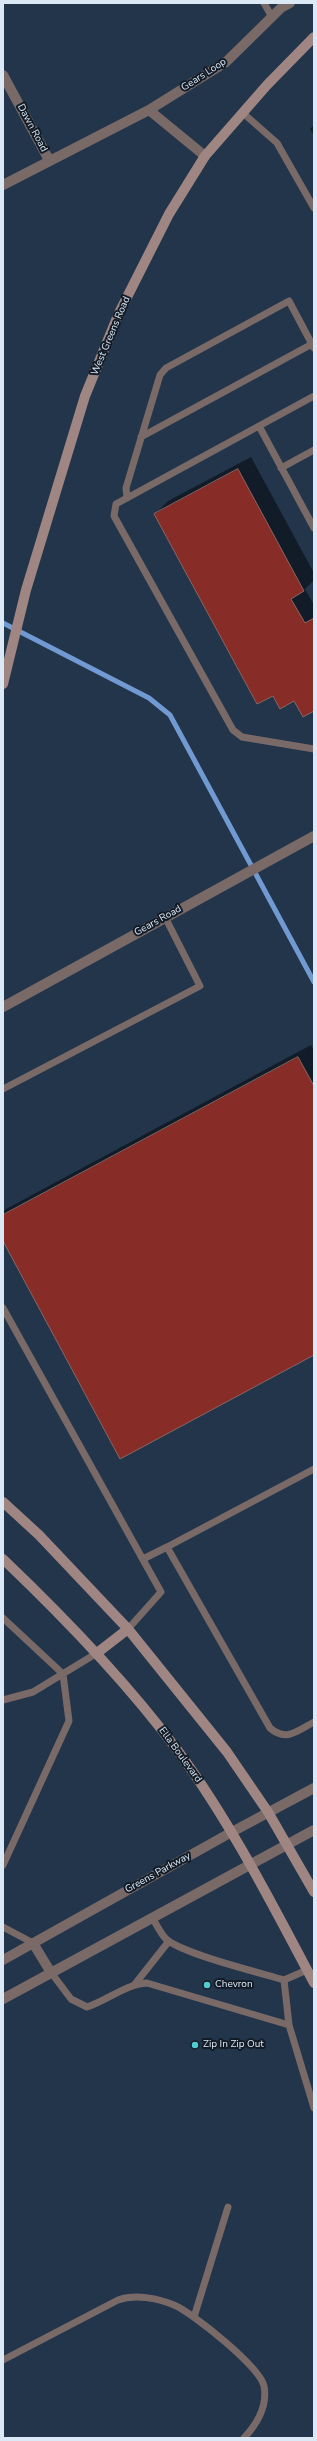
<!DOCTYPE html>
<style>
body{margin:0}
#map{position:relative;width:317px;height:2441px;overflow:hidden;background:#22354b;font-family:"Nunito Sans",sans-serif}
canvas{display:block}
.frame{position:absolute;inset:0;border:4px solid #dbe8f6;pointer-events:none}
</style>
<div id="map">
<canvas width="317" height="2441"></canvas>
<div class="frame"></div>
</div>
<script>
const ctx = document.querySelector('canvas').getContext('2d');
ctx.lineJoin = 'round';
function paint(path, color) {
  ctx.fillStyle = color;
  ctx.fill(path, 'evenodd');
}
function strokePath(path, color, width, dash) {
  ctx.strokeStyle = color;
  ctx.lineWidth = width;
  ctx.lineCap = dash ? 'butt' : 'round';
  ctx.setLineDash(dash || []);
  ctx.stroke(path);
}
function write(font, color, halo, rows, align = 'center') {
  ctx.font = font + ' "Nunito Sans",sans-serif';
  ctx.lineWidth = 4;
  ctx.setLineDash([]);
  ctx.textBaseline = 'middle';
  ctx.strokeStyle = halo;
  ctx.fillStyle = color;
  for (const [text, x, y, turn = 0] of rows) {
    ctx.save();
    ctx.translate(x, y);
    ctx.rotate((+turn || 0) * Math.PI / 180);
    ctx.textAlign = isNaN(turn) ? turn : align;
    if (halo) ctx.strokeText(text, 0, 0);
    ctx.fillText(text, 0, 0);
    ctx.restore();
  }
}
paint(new Path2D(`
 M 314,125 L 314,135 L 310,129 Z
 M 251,457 L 314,573 L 314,580 L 305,589 L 314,605 L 314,710 L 294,700 L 155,514 L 168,501 Z
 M 311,1045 L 314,1050 L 314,1354 L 3,1239 L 3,1212 L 6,1209 Z`), '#0007');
strokePath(new Path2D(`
 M 3,623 L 149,698 L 170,715 L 314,982`), '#709ad1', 5);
const building = new Path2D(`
 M 238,469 L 304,591 L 291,599 L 305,623 L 314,618 L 314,711 L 303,717 L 294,701 L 280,709 L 273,696 L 257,704 L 154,514 Z
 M 298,1057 L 314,1086 L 314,1355 L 120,1459 L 3,1241 L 3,1215 Z`);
paint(building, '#882c27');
strokePath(building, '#8a6662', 1);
strokePath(new Path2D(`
 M 264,3 L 272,17
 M 243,113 L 277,143 L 314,208
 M 314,396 L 116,504 L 114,516 L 233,730 L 242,737 L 314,749
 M 259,426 L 314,528
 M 141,437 L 312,344
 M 281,468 L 314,450
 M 127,498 L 126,488 L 160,375 L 166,368 L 289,301 L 314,348
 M 3,1089 L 200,986 L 165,917
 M 3,1308 L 161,1592 L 128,1629
 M 167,1547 L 314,1469
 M 143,1559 L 167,1547 L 270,1728 C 286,1742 297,1731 314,1722
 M 3,1618 L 63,1674 L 69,1721 L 3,1865
 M 3,1700 L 33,1692 L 97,1653
 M 152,1917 C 156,1924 160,1932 165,1938 C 179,1953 261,1973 284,1980 L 307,1970
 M 3,1927 L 33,1943
 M 50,1971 L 71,1999 L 87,2007 C 108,2000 126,1984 147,1983 L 289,2025 L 314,2108
 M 284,1980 L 289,2025
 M 135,1984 L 169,1941
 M 194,2317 L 228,2207
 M 3,2360 L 118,2300 C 135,2294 157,2298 174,2305 C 193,2313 260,2367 264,2386 C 268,2407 257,2424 244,2438`), '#796967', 7);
strokePath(new Path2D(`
 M 3,75 L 49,160
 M 149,110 L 205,156
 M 3,185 L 149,110 L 226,62 L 281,8 L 290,3`), '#796967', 10);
strokePath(new Path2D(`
 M 3,1007 L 314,836
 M 33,1943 L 50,1971
 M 3,1960 L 230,1833 L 314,1788
 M 3,1999 L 314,1830`), '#796967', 10);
strokePath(new Path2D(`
 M 3,684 L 26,590 L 85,396 L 119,313 L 169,214 L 205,156 L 267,85 L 314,37
 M 3,1502 L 39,1535 L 128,1629 L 227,1752 L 268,1812 L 314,1892
 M 3,1559 C 66,1619 126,1681 178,1751 C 231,1823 272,1904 314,1983
 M 97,1653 L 128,1629`), '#a08683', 10);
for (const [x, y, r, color] of [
 [207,1985,4,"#51ccd3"],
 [195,2045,4,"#51ccd3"]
]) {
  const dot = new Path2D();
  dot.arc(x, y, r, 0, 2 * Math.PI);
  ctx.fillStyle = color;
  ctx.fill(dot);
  strokePath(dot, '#131c26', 1.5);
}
write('10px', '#dbe8f6', '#131c26', [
 ["Gears Loop",204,75,-33],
 ["Dawn Road",32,128,62],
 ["West Greens Road",111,336,-67],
 ["Gears Road",158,921,-29],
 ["Ella Boulevard",180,1755,54],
 ["Greens Parkway",158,1873,-29]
]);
write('10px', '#dbe8f6', '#131c26', [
 ["Chevron",215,1985],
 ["Zip In Zip Out",203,2045]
], 'left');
</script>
